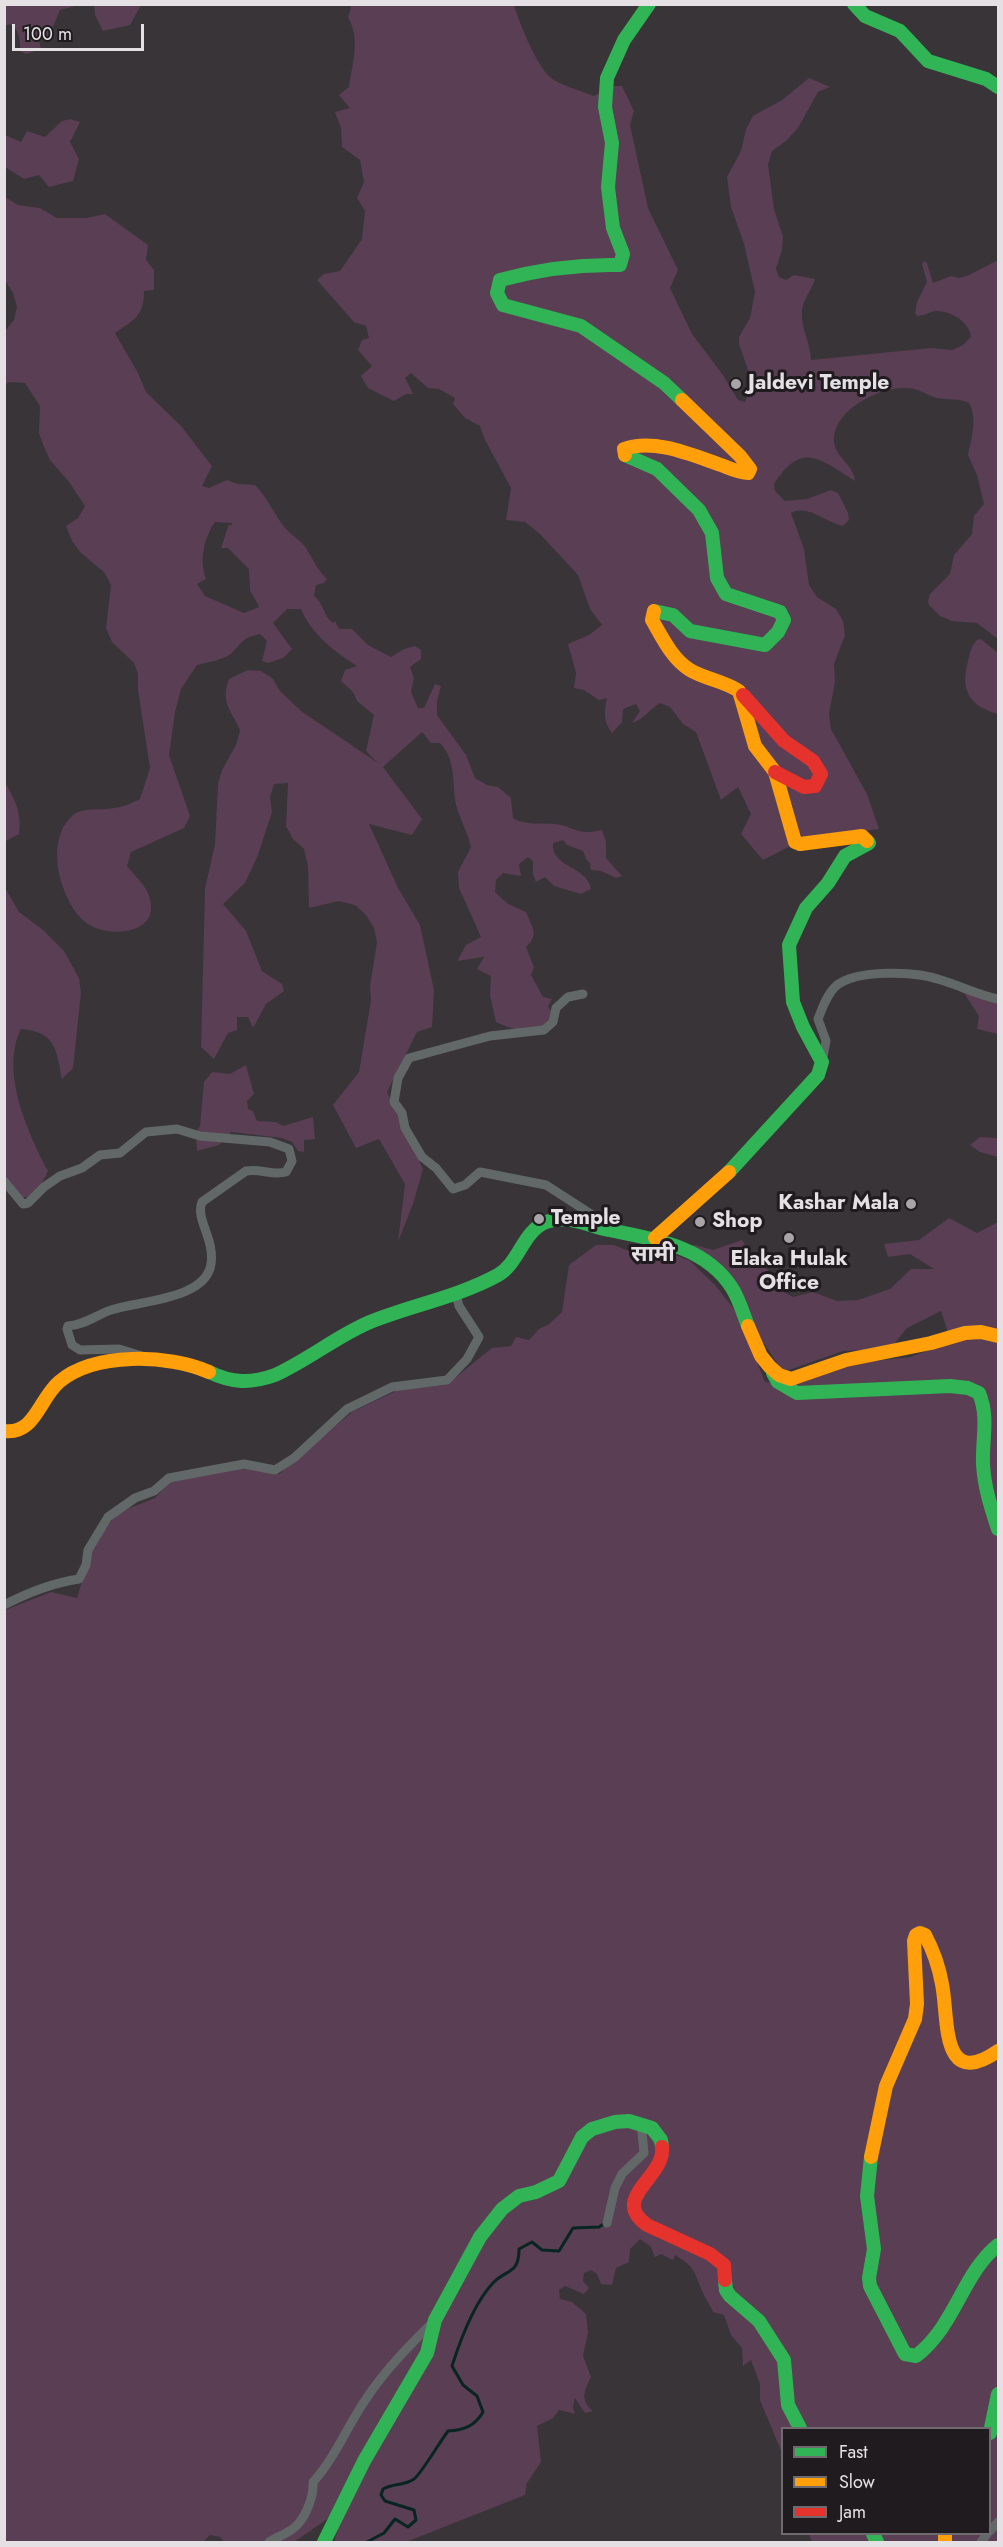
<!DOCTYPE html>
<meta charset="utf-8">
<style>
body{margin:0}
#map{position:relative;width:1003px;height:2547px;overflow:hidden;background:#383438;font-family:Jost,sans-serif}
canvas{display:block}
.frame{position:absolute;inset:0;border:6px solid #e5e0e4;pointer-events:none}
.legend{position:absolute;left:781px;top:2427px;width:210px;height:108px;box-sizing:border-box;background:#1f1b1e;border:2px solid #6e6a6d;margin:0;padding:8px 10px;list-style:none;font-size:18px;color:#e5e0e4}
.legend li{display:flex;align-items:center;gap:12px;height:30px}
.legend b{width:30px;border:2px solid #6e6a6d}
.scale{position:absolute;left:12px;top:24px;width:132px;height:27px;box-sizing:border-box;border:3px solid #e5e0e4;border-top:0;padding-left:8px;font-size:18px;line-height:21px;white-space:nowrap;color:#e5e0e4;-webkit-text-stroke:4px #1f1b1e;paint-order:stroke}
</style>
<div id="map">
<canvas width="1003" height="2547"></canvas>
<div class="frame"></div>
<ul class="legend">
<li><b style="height:8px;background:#30b455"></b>Fast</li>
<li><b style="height:8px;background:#ff9f0a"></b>Slow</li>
<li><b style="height:8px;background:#e5322d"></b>Jam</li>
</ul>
<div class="scale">100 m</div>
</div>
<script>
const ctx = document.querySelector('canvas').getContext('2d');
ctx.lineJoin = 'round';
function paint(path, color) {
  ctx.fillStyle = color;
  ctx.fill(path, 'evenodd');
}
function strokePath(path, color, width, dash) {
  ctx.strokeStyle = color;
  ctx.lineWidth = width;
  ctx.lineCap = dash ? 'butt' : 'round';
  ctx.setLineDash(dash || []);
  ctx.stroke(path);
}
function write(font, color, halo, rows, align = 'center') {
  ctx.font = font + ' Jost,"Noto Sans Devanagari",sans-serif';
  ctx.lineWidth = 6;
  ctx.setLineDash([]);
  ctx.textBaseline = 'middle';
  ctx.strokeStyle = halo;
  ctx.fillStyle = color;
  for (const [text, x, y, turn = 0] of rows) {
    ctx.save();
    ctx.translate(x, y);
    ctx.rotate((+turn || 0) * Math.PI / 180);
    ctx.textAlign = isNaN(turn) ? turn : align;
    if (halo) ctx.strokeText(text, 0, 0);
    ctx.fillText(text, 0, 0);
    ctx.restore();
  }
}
paint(new Path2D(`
 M 5,4 L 79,4 L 79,5 L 60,10 L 49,36 L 39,41 L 41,49 L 26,54 L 20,51 C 20,40 20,30 10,24 L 5,26 Z
 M 94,5 L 94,4 L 141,5 L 130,25 L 103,31 L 95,15 Z
 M 349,5 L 514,5 C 519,22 538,71 554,80 C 566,87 581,91 594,96 L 614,86 L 622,86 L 634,111 L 630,125 L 648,208 L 678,270 L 670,288 L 692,334 L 723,375 L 738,400 L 745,402 L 750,389 L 749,373 L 739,344 L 739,337 L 750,318 L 755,292 L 744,244 L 731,207 L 727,177 L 741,151 L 746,129 L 753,116 L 782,100 L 809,78 L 830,87 L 818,92 L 798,128 L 786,141 L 772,151 L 768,165 L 774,209 L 783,237 L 782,250 L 776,269 L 779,277 L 786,280 L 794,275 L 815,279 C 812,289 805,297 803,306 C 798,323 811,343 811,360 L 931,348 L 952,350 L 963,345 L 971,337 C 970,322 950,310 935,311 C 929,312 925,316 917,316 L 915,313 L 917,302 L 927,282 L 922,264 L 924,261 L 927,263 L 933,283 L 951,276 L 959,278 L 969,275 L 998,260 L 998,639 L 977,623 L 952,621 L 940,616 L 929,605 L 928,601 L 930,594 L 950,574 L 954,555 L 972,534 L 974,516 L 984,504 L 977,475 L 968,455 C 971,439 978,419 969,403 C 960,398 948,400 937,398 C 927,395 917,388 906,388 C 879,387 833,410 834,441 C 835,457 854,465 855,481 C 820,459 802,440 774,484 L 775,491 L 785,501 L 807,499 L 831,490 L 838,493 L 848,513 L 849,520 L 843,526 C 826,523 808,504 791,513 L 804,549 L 809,585 L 817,597 L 836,609 L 843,621 L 845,635 L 834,664 L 835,682 L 829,714 L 831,729 L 867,794 L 879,829 L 804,839 L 763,860 L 741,834 L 751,814 L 738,787 L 721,800 L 696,732 L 683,724 L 670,707 L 660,703 C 649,710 644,719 632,723 L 640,711 L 636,704 L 623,709 L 622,722 L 612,733 C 603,721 604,712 607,698 L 599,700 L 584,690 L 574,688 L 576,673 L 568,644 L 589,635 L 602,625 L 590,609 L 578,575 L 540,534 L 525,522 L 506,520 L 511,488 L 485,440 L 480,426 L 465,418 L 453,404 L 455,398 L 439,389 L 428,388 L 411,373 L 405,378 L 413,394 L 406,394 L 394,401 L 368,388 L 361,376 L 372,366 L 358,350 L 362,340 L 369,338 L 366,326 L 354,322 L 317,280 L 324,274 L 340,271 L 362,239 L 365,211 L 357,198 L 364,182 L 360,160 L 342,147 L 341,128 L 335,112 L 350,108 L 339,95 L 349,87 C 352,63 361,40 348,17 L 351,7 Z
 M 70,119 L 80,122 L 70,142 L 79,159 L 73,181 L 49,187 L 39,175 L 24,179 L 5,167 L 5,135 L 21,142 L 27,131 L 45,137 L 62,121 Z
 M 5,197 L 18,205 L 40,208 L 57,218 L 87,218 L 105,214 L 148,245 L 146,260 L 154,270 L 154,290 L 144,291 C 144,316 134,320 115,333 L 138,373 L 146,392 L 181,426 L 212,466 L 202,486 L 209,488 L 227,480 L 238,484 L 255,485 C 268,498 274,514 285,528 C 291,535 301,540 306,548 C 313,559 318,571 327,579 L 324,583 L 316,585 L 314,596 C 324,603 323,616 333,623 L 335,621 L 339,629 L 352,629 L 368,645 L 391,657 L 404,649 L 415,646 L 421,650 L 421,659 L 410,667 L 414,678 L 411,692 L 418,708 L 424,708 L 435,684 L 441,686 L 437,701 L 437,715 L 466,755 L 475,778 L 487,785 L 498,787 L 511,798 L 513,818 L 516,820 C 528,825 542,823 555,824 C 577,827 575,836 602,830 L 606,842 L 606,858 L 622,876 L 616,878 L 601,871 L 591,870 L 590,863 L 586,859 L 583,851 L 567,845 L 563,840 L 553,843 C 551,868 588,866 591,889 L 581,894 L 554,886 L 545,877 L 536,882 L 533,874 L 533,861 L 528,857 L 519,864 L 521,876 L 503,873 L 496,880 L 495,892 L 508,904 L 526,912 C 532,928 540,934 526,947 L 534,967 L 531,975 L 543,997 L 552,999 L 548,1006 L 551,1011 L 548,1024 C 530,1033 514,1031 496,1022 L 490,995 L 491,976 L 477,969 L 484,957 L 457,961 L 466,945 L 481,937 L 459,888 L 458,872 L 471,847 C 468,834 462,823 458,811 C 450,789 459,763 440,743 L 431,743 L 422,732 L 383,767 L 422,819 L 412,835 L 369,824 L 398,888 L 420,925 L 434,990 L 432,1027 L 417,1032 L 387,1092 L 423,1169 L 413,1204 L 398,1242 L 405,1184 L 379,1139 L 356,1148 L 333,1105 L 359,1072 L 371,1000 L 370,986 L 377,942 L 374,928 L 366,915 L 355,905 L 339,901 L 309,908 L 308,866 L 304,849 L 293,839 L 286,826 L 288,783 L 274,784 L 270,797 L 272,812 L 258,855 L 245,883 L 223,904 L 246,931 L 262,971 L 282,984 L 284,991 L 266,1004 L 253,1028 L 248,1017 L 237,1017 L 237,1030 L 228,1033 L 214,1059 L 201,1047 L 205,889 L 215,844 L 218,784 L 222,770 L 236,745 L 240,730 C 231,710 220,702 229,679 L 248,670 L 261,671 L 273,679 L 280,691 L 301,711 L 378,763 L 366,751 L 374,715 L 357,701 L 353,692 L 341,681 L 345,670 L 357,666 C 335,652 311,634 301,609 L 287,609 L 273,623 L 292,649 L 283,658 L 268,663 L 262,661 L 267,641 L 260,634 C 243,638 244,640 233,652 C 225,660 208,662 197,665 L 181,689 L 175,712 L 169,755 L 190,816 L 184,828 L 131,852 L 127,866 C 135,876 147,886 150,899 C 160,936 104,939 84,921 C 70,909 61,886 58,868 C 56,850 57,831 71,817 C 81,806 101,811 114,808 C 124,807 132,803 140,799 L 150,768 L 138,690 L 138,674 L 134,663 L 112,642 L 106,628 L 111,585 L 104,572 L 81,553 L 72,541 L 66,526 L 78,518 L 85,506 L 69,482 L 50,460 L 44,447 L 39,433 L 40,406 L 25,383 L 9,382 L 5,385 L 5,331 L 14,320 L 17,307 L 13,293 L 5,280 ZM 215,522 L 233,523 L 230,526 L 229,524 L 221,548 L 228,548 L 249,569 L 250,590 L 259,607 L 244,613 L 205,596 L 197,584 L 206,579 C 199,560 204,538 215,522 Z
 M 981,639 L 998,653 L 998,714 C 969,706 960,690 968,661 C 970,653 971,646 977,640 Z
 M 4,781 C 15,799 22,813 19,834 L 4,842 Z
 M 4,886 L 19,912 L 43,930 L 64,951 L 79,978 L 81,993 L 73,1068 L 62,1079 C 56,1049 56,1032 21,1029 C 0,1071 27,1131 48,1171 C 42,1183 36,1196 22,1198 L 5,1180 Z
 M 964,993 L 998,1003 L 998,1034 L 977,1029 L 979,1016 Z
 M 246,1065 L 254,1094 L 247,1101 L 248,1109 L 253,1111 L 257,1121 L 276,1122 L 283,1126 L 313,1117 L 315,1139 L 304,1140 L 304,1152 L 298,1151 L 292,1142 L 282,1138 L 231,1132 L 219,1145 L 197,1151 L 196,1132 L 200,1126 L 204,1082 L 212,1072 L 230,1074 Z
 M 980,1137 L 998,1138 L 998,1157 L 980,1152 L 970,1145 Z
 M 949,1218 L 977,1233 L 998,1222 L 998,2542 L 812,2542 L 809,2534 L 990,2534 L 990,2428 L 782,2428 L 782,2453 L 760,2400 L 760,2384 L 751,2360 L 743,2366 L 742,2348 L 731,2335 L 724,2315 L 713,2312 C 710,2305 705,2298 702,2291 C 694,2271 695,2267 675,2255 L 673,2260 L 661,2254 L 655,2257 L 651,2247 L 640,2239 L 630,2249 L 629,2262 L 616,2268 L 612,2285 L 601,2284 L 597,2274 L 591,2270 L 584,2273 L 583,2281 L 589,2288 L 584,2294 L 565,2286 L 559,2290 L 560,2299 L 572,2302 L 586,2314 L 588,2333 L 583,2356 L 591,2377 C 584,2390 580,2401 593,2411 L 585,2413 L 575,2398 L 573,2407 L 575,2414 L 559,2410 L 553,2418 L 537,2426 L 541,2462 L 527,2483 L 525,2495 L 406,2542 L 334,2542 L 342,2517 L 336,2513 L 294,2542 L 224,2542 L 220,2537 L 210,2535 L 203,2542 L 5,2542 L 5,1610 L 51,1592 L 77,1598 L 92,1548 L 117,1513 L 155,1498 L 170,1482 L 240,1468 L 279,1474 L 352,1412 L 398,1390 L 446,1385 L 492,1348 L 511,1346 L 516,1337 L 529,1340 L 539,1329 L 549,1324 L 562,1312 L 569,1265 L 596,1245 L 614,1245 L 626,1250 L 643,1248 L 678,1256 L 690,1261 L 715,1285 L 738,1314 L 765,1382 L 780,1383 L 856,1363 L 910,1357 L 951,1342 L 941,1311 L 907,1328 L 894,1344 L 862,1350 L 843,1351 L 789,1370 L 781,1369 L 761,1339 L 751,1316 L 686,1246 L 695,1245 L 713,1250 L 742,1240 L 753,1257 L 769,1271 L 775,1287 L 793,1297 L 813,1292 L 837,1301 L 858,1300 L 890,1289 L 911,1269 L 934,1269 L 910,1254 L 888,1257 L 884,1244 L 919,1240 Z`), '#593e54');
strokePath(new Path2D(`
 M 367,2542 L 384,2533 L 395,2519 L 408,2527 L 416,2520 L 414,2510 L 385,2501 L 381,2495 L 383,2489 C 394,2483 404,2486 414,2479 C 421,2474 441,2440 448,2431 C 464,2430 475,2426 483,2412 L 477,2396 L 463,2385 L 452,2366 C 460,2341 475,2302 493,2283 C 506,2269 519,2275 519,2249 L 532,2242 L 542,2250 L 559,2251 L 573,2228 L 599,2227 L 605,2223`), '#082522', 3);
strokePath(new Path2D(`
 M 583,994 L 568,997 L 556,1008 L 553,1022 L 544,1030 L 490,1036 L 409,1058 L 398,1078 L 394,1102 L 402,1113 L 405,1128 L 422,1157 L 436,1168 L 453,1189 L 465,1185 L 480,1172 L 546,1185 L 611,1227
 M 822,1062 L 826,1041 L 818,1019 C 822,1009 827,994 836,986 C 856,969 917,971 941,980 C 961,986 978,995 998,999
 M 4,1181 L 23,1204 L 28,1203 L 44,1187 L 60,1176 L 82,1168 L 100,1155 L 120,1153 L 146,1132 L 177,1129 L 200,1136 L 270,1142 L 289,1149 L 292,1161 L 286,1172 C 272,1176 260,1168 246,1171 L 202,1202 C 195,1219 215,1239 211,1264 C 206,1300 137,1301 111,1310 C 96,1315 85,1325 68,1326 L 67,1329 L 72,1345 L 80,1350 L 119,1349 L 142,1356
 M 4,1605 C 29,1592 52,1583 79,1579 L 86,1565 L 88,1550 L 108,1517 L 135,1498 L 154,1491 L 169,1478 L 244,1464 L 275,1470 L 294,1458 L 347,1409 L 392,1387 L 447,1380 L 467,1359 L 479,1337 L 459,1306 L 456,1294
 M 607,2223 L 615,2188 L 622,2174 L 644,2153 L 641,2123
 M 990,2531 L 998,2522
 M 269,2542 C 277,2537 292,2532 298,2524 C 307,2514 314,2495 313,2482 C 336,2457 347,2426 366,2399 C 385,2370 409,2346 434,2321
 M 981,2542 L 987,2534`), '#616867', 9);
strokePath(new Path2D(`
 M 649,4 L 624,40 L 607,78 L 605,107 L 612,143 L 608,187 L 613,228 L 623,254 L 620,265 C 578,264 540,269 500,280 L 497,293 L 503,305 L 581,326 L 664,383 L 682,400
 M 854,4 L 865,16 L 900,31 L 928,61 L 986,79 L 998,87
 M 625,455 L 657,469 L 699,510 L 712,533 L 717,578 L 726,594 L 780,612 L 784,620 L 778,632 L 765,645 L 690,631 L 673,615 L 654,611
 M 729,1172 L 818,1075 L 822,1062 L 803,1027 L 793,1002 L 789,945 L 806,908 L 828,883 L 845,856 L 869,843 L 867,841
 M 209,1372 C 232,1383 250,1384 275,1375 C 308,1360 337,1336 370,1322 C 412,1305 458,1297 498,1275 C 519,1263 523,1231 546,1222 C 565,1215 586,1224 604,1229 C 650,1239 704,1244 732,1288 C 739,1299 743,1313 748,1326
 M 773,1373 L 778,1382 L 797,1393 L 950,1386 L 968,1388 L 979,1393 C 989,1417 982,1439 983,1464 C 984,1486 991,1508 998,1529
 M 871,2157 L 867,2196 L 874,2249 L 869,2278 L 870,2286 L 905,2354 L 916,2356 C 956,2325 962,2274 998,2245
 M 725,2280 L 726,2290 L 730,2296 L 759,2321 L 784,2360 L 788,2405 L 800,2428
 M 990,2433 L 998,2394
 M 873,2534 L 877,2542
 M 324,2542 L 364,2461 L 427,2353 L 435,2320 L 480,2237 L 502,2209 L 519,2196 L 536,2192 L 559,2181 L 582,2137 L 592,2129 L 615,2122 L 629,2121 L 652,2128 L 661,2140 L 662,2147`), '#30b455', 14);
strokePath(new Path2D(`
 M 625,455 L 624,449 C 654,438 692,455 721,465 C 729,468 739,473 748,473 L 750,469 L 740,456 L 682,400
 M 654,611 L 652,620 C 662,637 672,659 690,670 C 705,679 724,681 739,691 L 755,746 L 775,772 L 795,842 L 800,844 L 862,836 L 867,841
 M 655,1238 L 729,1172
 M 748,1326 L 761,1356 L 770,1367 L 779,1375 L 791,1379 L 846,1360 L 931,1343 L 965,1333 L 981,1332 L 998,1336
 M 4,1431 C 35,1435 39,1399 59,1382 C 94,1352 168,1354 209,1372
 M 871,2157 L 886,2086 L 915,2019 L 917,2004 L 914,1941 L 916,1935 L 920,1933 L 925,1935 C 933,1950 939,1967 942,1984 C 949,2019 940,2091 998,2051
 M 945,2534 L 945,2542`), '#ff9f0a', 14);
strokePath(new Path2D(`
 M 743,695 L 784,741 L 813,761 L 821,774 L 815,786 L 804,787 L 775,772
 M 662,2147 C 666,2177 609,2198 647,2225 L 710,2254 L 724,2265 L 725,2280`), '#e5322d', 14);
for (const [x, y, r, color] of [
 [736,384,6,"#a8a4a8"],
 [911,1204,6,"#a8a4a8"],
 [539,1219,6,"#a8a4a8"],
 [700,1222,6,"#a8a4a8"],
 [789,1238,6,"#a8a4a8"]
]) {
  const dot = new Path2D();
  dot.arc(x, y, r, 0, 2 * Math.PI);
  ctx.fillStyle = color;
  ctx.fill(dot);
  strokePath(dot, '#1f1b1e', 2);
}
write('bold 21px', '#e5e0e4', '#1f1b1e', [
 ["Jaldevi Temple",748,384],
 ["Kashar Mala",899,1204,"right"],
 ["Temple",551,1219],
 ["Shop",712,1222],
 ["Elaka Hulak",789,1260,"center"],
 ["Office",789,1284,"center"]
], 'left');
write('bold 22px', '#e5e0e4', '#1f1b1e', [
 ["सामी",653,1256]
]);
</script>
